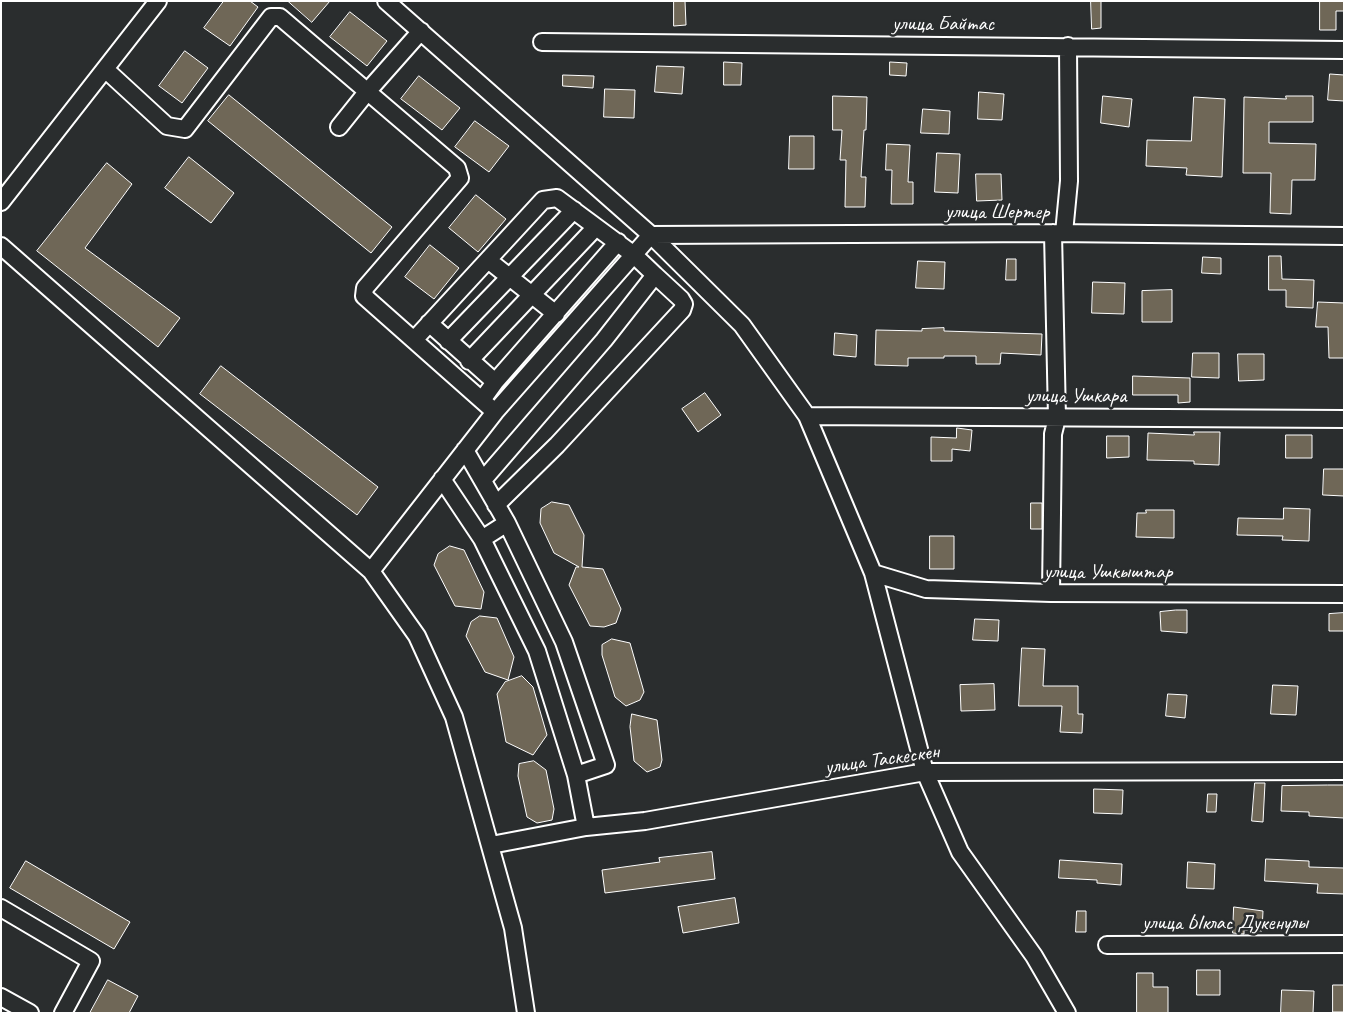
<!DOCTYPE html>
<meta charset="utf-8">
<style>
body{margin:0}
#map{position:relative;width:1345px;height:1014px;overflow:hidden;background:#2a2d2e;font-family:Caveat,sans-serif}
canvas{display:block}
.frame{position:absolute;inset:0;border:2px solid #fff;pointer-events:none}
</style>
<div id="map">
<canvas width="1345" height="1014"></canvas>
<div class="frame"></div>
</div>
<script>
const ctx = document.querySelector('canvas').getContext('2d');
ctx.lineJoin = 'round';
function paint(path, color) {
  ctx.fillStyle = color;
  ctx.fill(path, 'evenodd');
}
function strokePath(path, color, width, dash) {
  ctx.strokeStyle = color;
  ctx.lineWidth = width;
  ctx.lineCap = dash ? 'butt' : 'round';
  ctx.setLineDash(dash || []);
  ctx.stroke(path);
}
function write(font, color, halo, rows, align = 'center') {
  ctx.font = font + ' Caveat,sans-serif';
  ctx.lineWidth = 5;
  ctx.setLineDash([]);
  ctx.textBaseline = 'middle';
  ctx.strokeStyle = halo;
  ctx.fillStyle = color;
  for (const [text, x, y, turn = 0] of rows) {
    ctx.save();
    ctx.translate(x, y);
    ctx.rotate((+turn || 0) * Math.PI / 180);
    ctx.textAlign = isNaN(turn) ? turn : align;
    if (halo) ctx.strokeText(text, 0, 0);
    ctx.fillText(text, 0, 0);
    ctx.restore();
  }
}
const building = new Path2D(`
 M 224,1 L 250,1 L 258,7 L 230,46 L 204,28 Z
 M 288,1 L 330,1 L 312,22 Z
 M 674,1 L 685,1 L 686,25 L 674,26 Z
 M 1091,1 L 1101,1 L 1101,28 L 1092,29 Z
 M 1320,1 L 1344,1 L 1344,11 L 1336,11 L 1336,30 L 1320,30 Z
 M 350,12 L 387,41 L 367,66 L 330,37 Z
 M 185,51 L 208,68 L 182,103 L 159,86 Z
 M 724,62 L 742,63 L 741,85 L 724,85 Z
 M 890,62 L 907,63 L 906,76 L 890,75 Z
 M 657,66 L 684,67 L 682,94 L 655,92 Z
 M 1330,74 L 1344,75 L 1344,101 L 1328,100 Z
 M 563,75 L 594,76 L 593,88 L 563,86 Z
 M 419,76 L 460,108 L 442,130 L 401,99 Z
 M 605,89 L 635,90 L 634,118 L 604,117 Z
 M 979,92 L 1004,94 L 1002,120 L 978,119 Z
 M 229,95 L 392,227 L 371,253 L 208,121 Z
 M 833,96 L 867,97 L 866,130 L 864,130 L 861,177 L 866,177 L 865,207 L 845,207 L 846,160 L 840,160 L 842,130 L 833,130 Z
 M 1103,96 L 1132,99 L 1129,127 L 1101,123 Z
 M 1286,96 L 1313,96 L 1313,122 L 1269,122 L 1269,143 L 1316,144 L 1315,180 L 1292,180 L 1291,214 L 1270,213 L 1271,173 L 1243,173 L 1244,97 L 1286,99 Z
 M 1194,97 L 1225,99 L 1222,177 L 1186,175 L 1187,168 L 1146,166 L 1147,140 L 1191,141 Z
 M 923,109 L 950,111 L 949,134 L 921,133 Z
 M 475,121 L 509,146 L 489,172 L 455,147 Z
 M 790,136 L 814,136 L 814,169 L 789,169 Z
 M 887,144 L 910,145 L 908,182 L 913,182 L 913,204 L 891,204 L 892,170 L 886,170 Z
 M 937,153 L 960,154 L 958,193 L 935,192 Z
 M 189,157 L 234,193 L 211,223 L 165,188 Z
 M 107,163 L 132,184 L 85,248 L 180,318 L 158,347 L 37,251 Z
 M 976,174 L 1001,174 L 1002,200 L 977,201 Z
 M 476,195 L 506,219 L 478,252 L 449,228 Z
 M 430,245 L 459,268 L 434,299 L 405,277 Z
 M 1269,256 L 1281,256 L 1282,279 L 1314,280 L 1313,308 L 1286,307 L 1286,290 L 1269,290 Z
 M 1203,257 L 1221,258 L 1221,274 L 1202,273 Z
 M 1007,259 L 1016,259 L 1016,280 L 1006,280 Z
 M 918,261 L 945,262 L 944,289 L 916,288 Z
 M 1093,282 L 1125,283 L 1124,314 L 1092,313 Z
 M 1172,290 L 1172,322 L 1142,322 L 1142,291 Z
 M 1318,302 L 1344,303 L 1344,358 L 1329,358 L 1328,327 L 1316,327 Z
 M 944,328 L 944,331 L 1042,334 L 1041,355 L 1001,353 L 1000,364 L 976,364 L 976,356 L 944,356 L 944,358 L 908,358 L 908,366 L 875,365 L 876,330 L 922,331 L 922,329 Z
 M 835,333 L 857,335 L 856,357 L 834,355 Z
 M 1193,353 L 1219,353 L 1219,378 L 1192,377 Z
 M 1238,354 L 1264,354 L 1264,380 L 1239,381 Z
 M 221,366 L 378,487 L 357,515 L 200,394 Z
 M 1133,376 L 1190,378 L 1190,402 L 1178,403 L 1178,395 L 1133,395 Z
 M 705,393 L 721,415 L 698,432 L 682,409 Z
 M 957,428 L 972,430 L 970,451 L 952,449 L 952,461 L 931,461 L 931,437 L 956,438 Z
 M 1194,432 L 1220,432 L 1219,465 L 1194,464 L 1194,461 L 1147,460 L 1148,433 L 1194,435 Z
 M 1286,435 L 1312,435 L 1312,458 L 1286,458 Z
 M 1107,436 L 1129,436 L 1129,457 L 1107,458 Z
 M 1324,469 L 1344,469 L 1344,496 L 1323,495 Z
 M 552,502 L 569,505 L 584,535 L 582,567 L 603,569 L 621,609 L 616,623 L 604,627 L 590,626 L 569,585 L 576,567 L 579,567 L 554,553 L 540,523 L 541,509 Z
 M 1031,503 L 1042,503 L 1042,529 L 1031,529 Z
 M 1284,508 L 1310,509 L 1309,541 L 1282,540 L 1283,536 L 1237,535 L 1238,518 L 1283,519 Z
 M 1146,510 L 1174,510 L 1174,538 L 1136,537 L 1137,513 L 1146,513 Z
 M 930,536 L 954,536 L 954,569 L 930,569 Z
 M 450,546 L 464,550 L 484,592 L 481,609 L 455,606 L 434,565 L 438,554 Z
 M 1176,610 L 1187,610 L 1187,633 L 1161,631 L 1160,612 Z
 M 1344,613 L 1344,631 L 1329,631 L 1329,614 Z
 M 480,616 L 497,618 L 514,657 L 508,680 L 485,672 L 466,636 L 471,622 Z
 M 975,619 L 999,620 L 998,641 L 973,640 Z
 M 612,639 L 630,643 L 644,692 L 640,700 L 626,706 L 615,697 L 602,655 L 602,645 Z
 M 1022,648 L 1045,649 L 1043,686 L 1078,686 L 1078,714 L 1083,714 L 1082,733 L 1060,732 L 1062,706 L 1019,706 Z
 M 522,676 L 533,687 L 547,735 L 533,755 L 506,742 L 497,694 L 505,682 Z
 M 994,684 L 995,710 L 961,711 L 960,685 Z
 M 1273,685 L 1298,686 L 1296,715 L 1271,714 Z
 M 1168,694 L 1187,695 L 1185,718 L 1166,716 Z
 M 632,714 L 657,720 L 662,760 L 660,767 L 647,772 L 634,761 L 630,727 Z
 M 534,761 L 546,770 L 554,809 L 552,820 L 537,823 L 527,817 L 518,776 L 519,764 Z
 M 1255,783 L 1265,783 L 1263,822 L 1252,821 Z
 M 1328,785 L 1344,785 L 1344,818 L 1309,816 L 1309,812 L 1281,811 L 1282,786 Z
 M 1094,789 L 1123,790 L 1122,814 L 1094,813 Z
 M 1208,794 L 1217,794 L 1216,812 L 1207,812 Z
 M 712,852 L 715,879 L 605,893 L 602,870 L 660,862 L 659,858 Z
 M 1266,859 L 1309,861 L 1309,867 L 1344,868 L 1344,894 L 1317,893 L 1318,884 L 1265,881 Z
 M 1060,860 L 1122,864 L 1121,885 L 1097,883 L 1097,880 L 1059,878 Z
 M 26,861 L 130,922 L 114,949 L 10,888 Z
 M 1188,862 L 1215,864 L 1214,889 L 1187,888 Z
 M 735,898 L 739,923 L 683,933 L 678,907 Z
 M 1234,907 L 1263,911 L 1262,931 L 1244,930 L 1244,934 L 1233,933 Z
 M 1077,911 L 1086,911 L 1086,932 L 1076,932 Z
 M 1197,970 L 1220,970 L 1220,995 L 1197,995 Z
 M 1137,973 L 1153,973 L 1153,987 L 1168,987 L 1168,1013 L 1137,1013 Z
 M 108,980 L 138,996 L 129,1013 L 90,1013 Z
 M 1333,985 L 1344,985 L 1344,1012 L 1333,1012 Z
 M 1282,990 L 1314,991 L 1313,1013 L 1281,1013 Z`);
paint(building, '#6f6757');
strokePath(building, '#fff', 1);
const minor = new Path2D(`
 M 386,1 L 651,235 L 742,325 L 807,416 L 873,573 L 925,772 L 960,852 L 1034,956 L 1067,1013
 M 542,42 L 1344,50
 M 105,69 L 167,126 L 185,129 L 271,17 L 280,17 L 457,168 L 460,178 L 365,288 L 364,296 L 495,412
 M 339,127 L 367,92 L 421,31
 M 1,202 L 158,1
 M 1064,233 L 1069,181 L 1068,46
 M 1,246 L 371,571
 M 488,260 L 556,314
 M 429,323 L 495,382
 M 414,340 L 543,200 L 557,198 L 634,255 L 655,275 L 604,340 L 483,480
 M 448,341 L 574,210
 M 469,361 L 596,227
 M 482,400 L 495,382 L 618,242
 M 807,416 L 1344,419
 M 465,450 L 507,523 L 482,539 L 537,651 L 576,775 L 606,765 L 564,642 L 507,523
 M 442,479 L 482,539
 M 496,505 L 557,445 L 682,310 L 684,304 L 681,299 L 655,275
 M 873,573 L 926,589 L 1051,593 L 1344,594
 M 1051,593 L 1053,434 L 1057,418 L 1053,233
 M 576,775 L 586,827
 M 491,845 L 586,827 L 645,821 L 925,772 L 1344,771
 M 1,908 L 91,961 L 63,1013
 M 1107,945 L 1344,944
 M 1,997 L 30,1013
 M 526,1013 L 513,928 L 454,717 L 417,636 L 371,571 L 495,412 L 651,235 L 1053,233 L 1344,236`);
strokePath(minor, '#fff', 20);
strokePath(minor, '#2a2d2e', 16);
write('21px', '#fff', '#2a2d2e', [
 ["улица Байтас",943,24],
 ["улица Шертер",997,212],
 ["улица Ушкара",1076,396],
 ["улица Ушкыштар",1108,572],
 ["улица Таскескен",882,760,-8],
 ["улица Ыклас Дукенулы",1225,923]
]);
</script>
